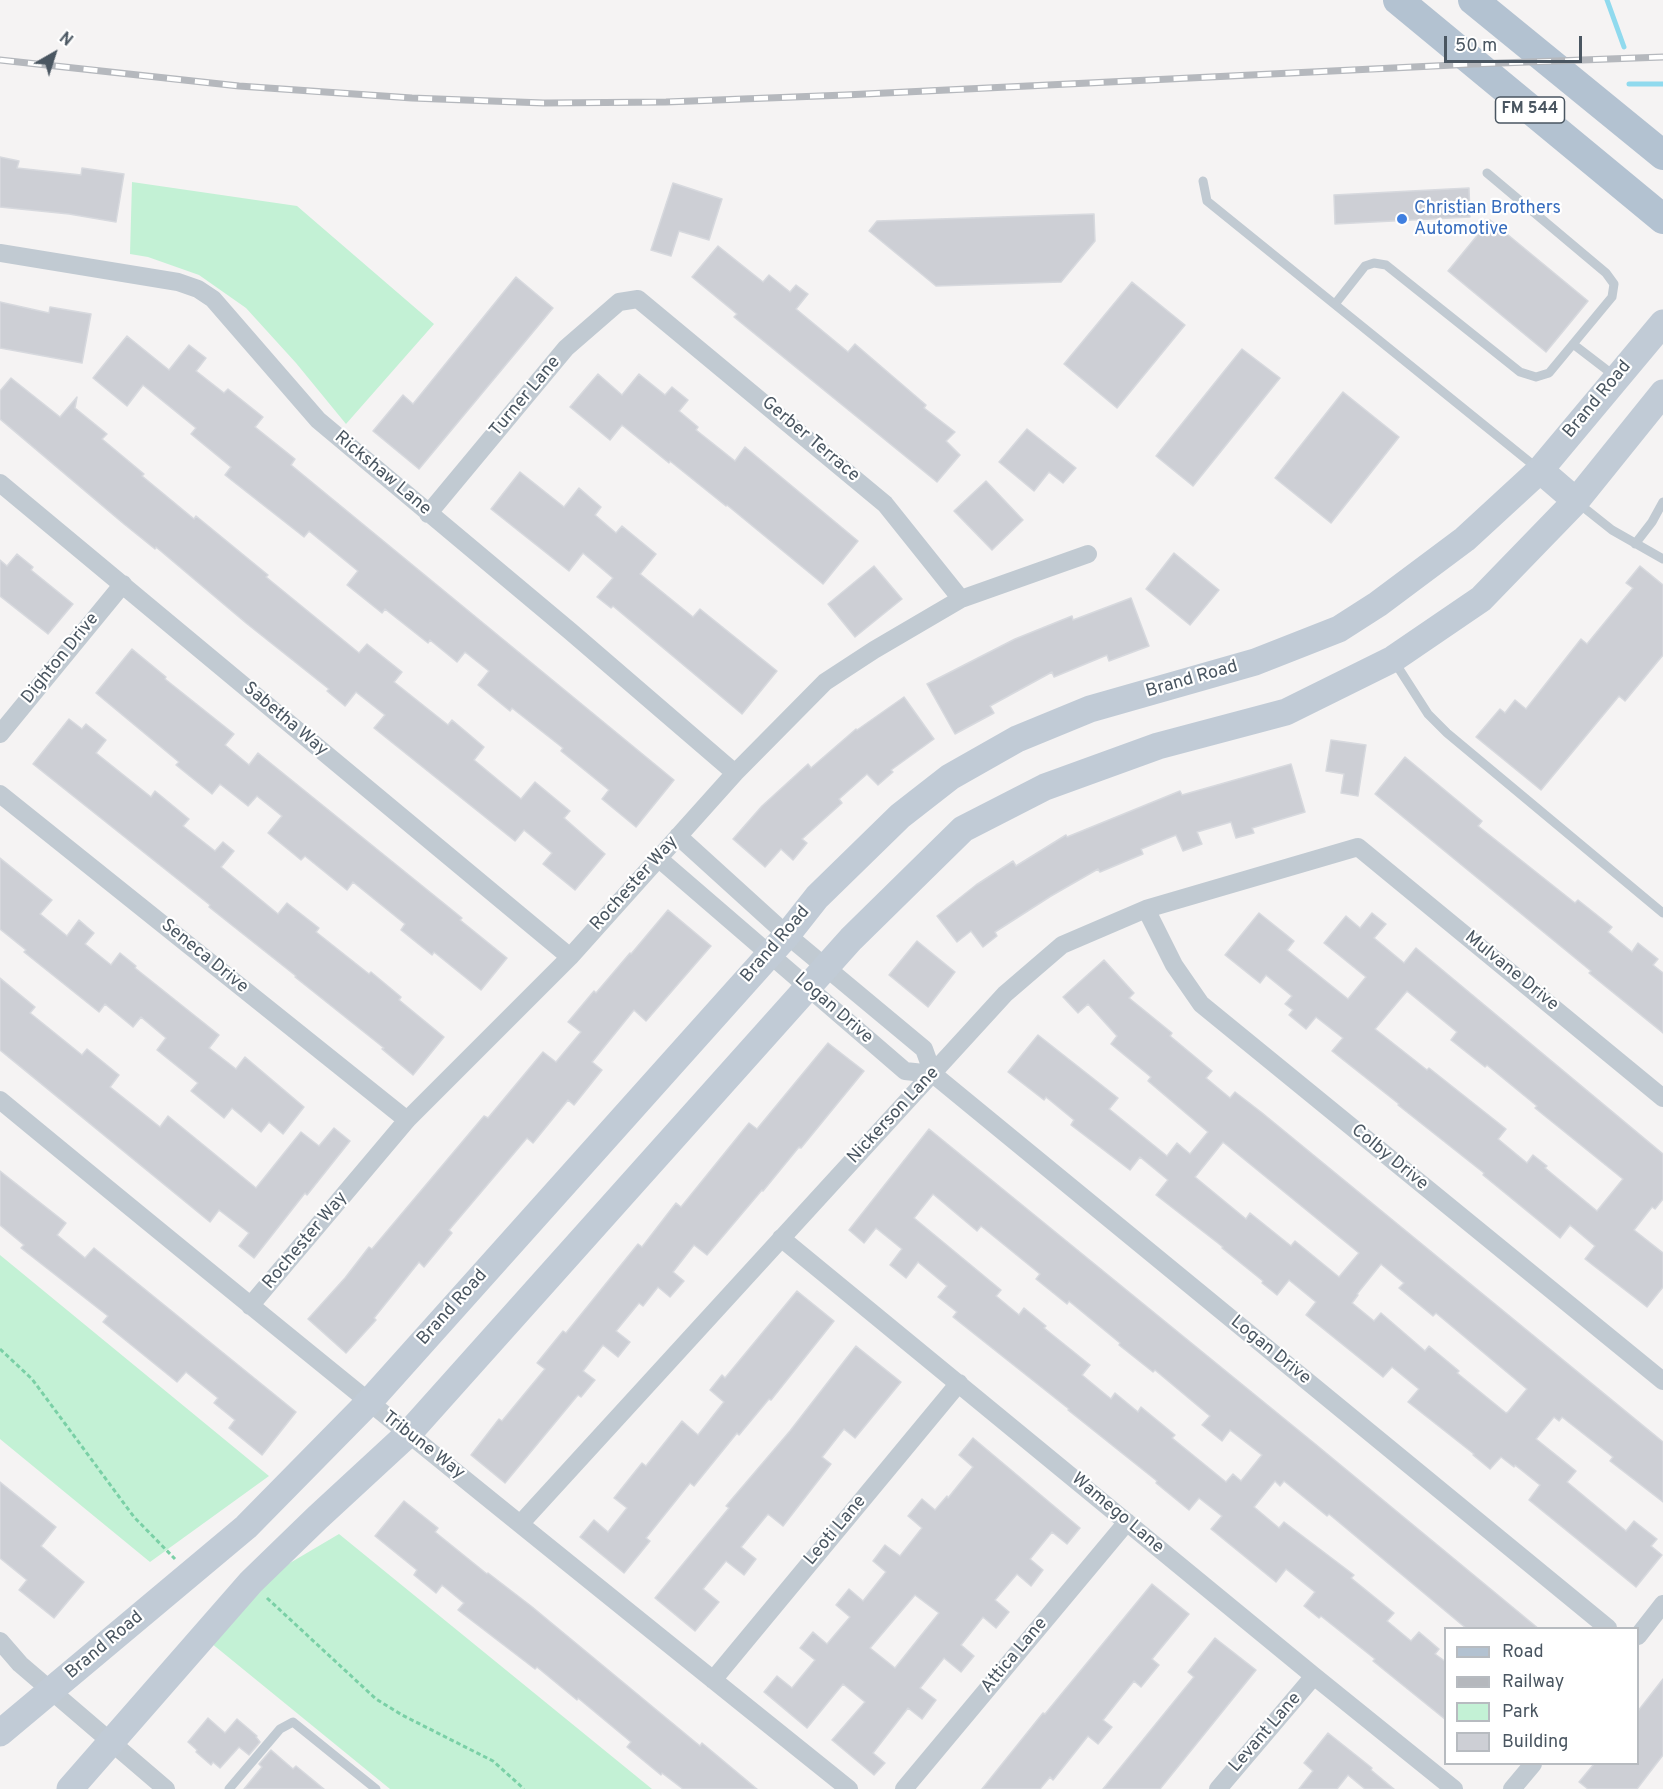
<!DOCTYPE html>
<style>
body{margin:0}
#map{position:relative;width:1663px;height:1789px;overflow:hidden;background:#f5f3f3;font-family:Overpass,sans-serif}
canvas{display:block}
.legend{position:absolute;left:1444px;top:1627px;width:195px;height:138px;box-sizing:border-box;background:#fff;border:2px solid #b7bbc0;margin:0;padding:8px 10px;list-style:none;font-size:18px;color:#4a5661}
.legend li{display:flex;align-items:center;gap:12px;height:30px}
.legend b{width:30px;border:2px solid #b7bbc0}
.north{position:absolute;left:24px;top:24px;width:60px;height:60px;-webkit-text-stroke:4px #fff;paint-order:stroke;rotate:39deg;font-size:16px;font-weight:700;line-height:24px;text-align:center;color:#4a5661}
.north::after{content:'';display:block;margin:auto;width:21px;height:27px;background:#4a5661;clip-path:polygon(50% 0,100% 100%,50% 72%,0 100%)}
.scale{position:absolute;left:1444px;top:36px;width:138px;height:27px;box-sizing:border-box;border:3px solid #4a5661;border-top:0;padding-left:8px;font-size:18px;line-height:21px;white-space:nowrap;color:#4a5661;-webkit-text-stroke:4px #fff;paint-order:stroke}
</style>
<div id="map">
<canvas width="1663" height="1789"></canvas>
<ul class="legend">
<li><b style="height:8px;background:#b3c2d1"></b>Road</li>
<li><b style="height:8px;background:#b5b8bd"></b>Railway</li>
<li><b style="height:16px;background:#c3f1d5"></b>Park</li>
<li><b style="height:16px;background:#cdcfd5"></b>Building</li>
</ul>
<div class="north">N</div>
<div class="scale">50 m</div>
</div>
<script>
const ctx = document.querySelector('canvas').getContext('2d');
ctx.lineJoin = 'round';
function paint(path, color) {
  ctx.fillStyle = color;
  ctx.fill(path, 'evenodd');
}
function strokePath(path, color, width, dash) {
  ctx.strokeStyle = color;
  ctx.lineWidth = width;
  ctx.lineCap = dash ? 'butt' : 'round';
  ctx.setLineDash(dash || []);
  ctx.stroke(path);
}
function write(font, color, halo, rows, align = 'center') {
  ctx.font = font + ' Overpass,sans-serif';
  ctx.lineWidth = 4.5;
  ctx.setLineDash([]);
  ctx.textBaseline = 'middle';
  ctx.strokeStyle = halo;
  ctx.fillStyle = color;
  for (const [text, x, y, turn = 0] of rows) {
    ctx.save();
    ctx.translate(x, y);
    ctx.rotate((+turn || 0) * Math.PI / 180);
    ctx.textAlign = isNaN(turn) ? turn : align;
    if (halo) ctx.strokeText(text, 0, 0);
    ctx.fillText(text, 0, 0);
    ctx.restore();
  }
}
paint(new Path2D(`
 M 132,182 L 297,206 L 434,324 L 346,424 L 296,363 L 246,308 L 199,275 L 148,257 L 130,254 Z
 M 0,1255 L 269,1476 L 150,1562 L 0,1439 Z
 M 339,1534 L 652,1789 L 390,1789 L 211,1643 L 278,1570 Z`), '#c3f1d5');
strokePath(new Path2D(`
 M 1607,0 L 1624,47
 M 1629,84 L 1663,84`), '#90daee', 5);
const building = new Path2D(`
 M 0,157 L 19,161 L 17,168 L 81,175 L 82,168 L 124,174 L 116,222 L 69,214 L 0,207 Z
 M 673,183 L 722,199 L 709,240 L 679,231 L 671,256 L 651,250 Z
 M 1469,188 L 1470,217 L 1335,224 L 1334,195 Z
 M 1094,214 L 1095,241 L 1061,282 L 936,286 L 869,231 L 877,221 Z
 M 1490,220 L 1588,301 L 1546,352 L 1448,271 Z
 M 718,246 L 763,282 L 769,275 L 790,292 L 796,285 L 808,294 L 796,309 L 848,352 L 855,344 L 926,405 L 924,408 L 955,432 L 946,441 L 960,455 L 937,482 L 734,317 L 737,314 L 692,277 Z
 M 516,277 L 553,308 L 419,469 L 373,431 L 403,395 L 413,404 Z
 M 1132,282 L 1185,325 L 1117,408 L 1064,364 Z
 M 0,302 L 49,313 L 50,307 L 91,314 L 82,363 L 0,348 Z
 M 127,336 L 169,370 L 189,345 L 206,358 L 196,371 L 224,393 L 228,389 L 263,417 L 255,427 L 295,459 L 291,465 L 674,780 L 636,827 L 602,799 L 609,790 L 561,751 L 563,748 L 512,708 L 510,711 L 478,685 L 489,671 L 465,652 L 457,662 L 430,640 L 428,643 L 385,609 L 382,613 L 347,585 L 358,571 L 309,531 L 304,537 L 225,475 L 231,467 L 191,434 L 196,428 L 143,385 L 127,406 L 93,378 Z
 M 1242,349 L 1280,378 L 1193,486 L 1156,456 Z
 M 598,374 L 622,395 L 639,374 L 665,395 L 672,387 L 688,400 L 679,411 L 698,427 L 696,430 L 735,461 L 745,447 L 858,541 L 823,584 L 727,505 L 726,506 L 670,461 L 669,463 L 622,425 L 610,440 L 570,407 Z
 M 11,378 L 60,417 L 77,397 L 75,408 L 107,434 L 102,439 L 144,474 L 142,476 L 194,519 L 196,516 L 268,575 L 266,577 L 359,653 L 367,644 L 402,672 L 394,682 L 448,725 L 452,720 L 484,747 L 474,760 L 521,799 L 535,782 L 570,811 L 564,818 L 605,854 L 575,890 L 543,864 L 552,853 L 524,830 L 515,841 L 374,728 L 385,715 L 356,692 L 345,706 L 327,691 L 329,689 L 246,623 L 156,547 L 155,549 L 124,524 L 0,419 L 0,391 Z
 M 1343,392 L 1399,437 L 1331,523 L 1275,478 Z
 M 1027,429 L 1076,468 L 1063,483 L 1049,472 L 1034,491 L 999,462 Z
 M 520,472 L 564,507 L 579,488 L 601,507 L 595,515 L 616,533 L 622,526 L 656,554 L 640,574 L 693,617 L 700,609 L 777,671 L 742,714 L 613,606 L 611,608 L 597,597 L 613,578 L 583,553 L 569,571 L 491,509 Z
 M 986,481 L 1023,520 L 992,550 L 954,511 Z
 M 1174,553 L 1219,590 L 1190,625 L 1146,589 Z
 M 17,554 L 33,567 L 31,570 L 73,604 L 48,634 L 0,596 L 0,560 L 7,566 Z
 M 874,566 L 902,599 L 855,637 L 828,604 Z
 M 1640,566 L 1663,585 L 1663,655 L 1625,701 L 1619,696 L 1541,790 L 1476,737 L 1500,709 L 1505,713 L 1515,700 L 1526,709 L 1581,639 L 1587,644 L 1633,588 L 1626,583 Z
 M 1131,598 L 1149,646 L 1109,661 L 1107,655 L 1054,677 L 1052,672 L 990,706 L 994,713 L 955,734 L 927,684 L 1015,639 L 1072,616 L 1073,620 Z
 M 132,649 L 166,677 L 165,679 L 234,734 L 225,745 L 249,765 L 258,753 L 462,918 L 460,920 L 507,958 L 481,990 L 434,952 L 432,955 L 401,930 L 405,924 L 353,882 L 347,890 L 305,856 L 301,860 L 268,833 L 282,816 L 257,796 L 248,806 L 220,784 L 212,794 L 176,765 L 179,762 L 96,693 Z
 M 904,697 L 934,739 L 891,770 L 893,772 L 878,785 L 867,774 L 839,799 L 842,803 L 802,839 L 807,843 L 793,860 L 781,849 L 765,867 L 733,839 L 762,806 L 808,764 L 811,768 L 856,729 L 857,730 Z
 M 69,719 L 82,729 L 86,724 L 106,740 L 96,753 L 151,797 L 155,791 L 189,819 L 183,826 L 215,851 L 223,842 L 234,851 L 221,867 L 278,914 L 287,903 L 319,928 L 316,932 L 369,974 L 371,972 L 401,997 L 399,1000 L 444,1037 L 413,1075 L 382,1049 L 384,1048 L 295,977 L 296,976 L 209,907 L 210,905 L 33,764 Z
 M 1331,740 L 1366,745 L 1358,796 L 1341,793 L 1344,774 L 1326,771 Z
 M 1405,757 L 1482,821 L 1478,826 L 1575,903 L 1578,900 L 1612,927 L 1608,932 L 1632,952 L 1638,943 L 1658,959 L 1653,965 L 1663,973 L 1663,1033 L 1589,973 L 1591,971 L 1375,794 Z
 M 1291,764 L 1305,812 L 1252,828 L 1254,833 L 1236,838 L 1231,822 L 1197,832 L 1202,844 L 1183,851 L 1176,835 L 1141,849 L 1143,854 L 1100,872 L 1098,869 L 1051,896 L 995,932 L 997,936 L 983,947 L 971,931 L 957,942 L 937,916 L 976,885 L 1013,861 L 1016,866 L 1066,835 L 1067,837 L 1180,791 L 1182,795 Z
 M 0,858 L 52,900 L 40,914 L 67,936 L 79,920 L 94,933 L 85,944 L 111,965 L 120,953 L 136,966 L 135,968 L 219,1035 L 209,1048 L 236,1069 L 245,1057 L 304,1107 L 283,1134 L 269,1122 L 261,1132 L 232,1108 L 224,1118 L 191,1091 L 198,1083 L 157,1050 L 166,1038 L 141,1017 L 133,1027 L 105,1004 L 99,1012 L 24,952 L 26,950 L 0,929 Z
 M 668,910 L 711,946 L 646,1021 L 634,1010 L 592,1062 L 602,1070 L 574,1105 L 568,1100 L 533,1143 L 527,1138 L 449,1230 L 452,1233 L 424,1267 L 419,1262 L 374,1318 L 376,1320 L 346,1353 L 308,1319 L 345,1278 L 369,1247 L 372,1249 L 484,1116 L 488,1118 L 543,1052 L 556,1062 L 581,1032 L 568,1022 L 594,991 L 596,993 L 630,953 L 631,954 Z
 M 1259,913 L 1294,941 L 1287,950 L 1348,999 L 1366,977 L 1324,943 L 1346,916 L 1360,928 L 1372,913 L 1386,924 L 1374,938 L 1404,963 L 1416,948 L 1663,1154 L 1663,1199 L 1655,1209 L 1652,1207 L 1634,1230 L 1663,1253 L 1663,1287 L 1647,1307 L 1585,1259 L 1595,1246 L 1570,1225 L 1560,1238 L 1483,1175 L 1484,1173 L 1398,1105 L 1399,1104 L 1332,1051 L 1343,1038 L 1316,1017 L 1306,1029 L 1289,1015 L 1293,1010 L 1285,1004 L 1292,996 L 1266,975 L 1260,983 L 1225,955 ZM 1407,991 L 1457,1032 L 1451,1040 L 1485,1067 L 1487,1065 L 1537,1106 L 1535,1108 L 1623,1179 L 1597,1211 L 1545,1168 L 1547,1166 L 1533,1155 L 1527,1163 L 1498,1139 L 1506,1129 L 1429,1068 L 1427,1070 L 1375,1029 Z
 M 917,941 L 955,972 L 928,1007 L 889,975 Z
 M 1104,960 L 1134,993 L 1129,998 L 1172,1033 L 1170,1036 L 1212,1071 L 1206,1078 L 1230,1098 L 1235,1092 L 1261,1112 L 1663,1442 L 1663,1502 L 1610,1461 L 1613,1457 L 1562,1417 L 1559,1421 L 1554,1417 L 1536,1439 L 1576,1471 L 1567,1482 L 1626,1531 L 1634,1521 L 1657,1539 L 1651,1546 L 1662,1555 L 1636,1587 L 1529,1500 L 1540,1485 L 1515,1465 L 1514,1467 L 1501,1457 L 1490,1469 L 1473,1455 L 1474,1454 L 1408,1402 L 1419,1389 L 1392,1367 L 1383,1377 L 1306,1315 L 1316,1302 L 1289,1280 L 1277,1295 L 1262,1283 L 1263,1281 L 1222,1248 L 1223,1247 L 1156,1195 L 1168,1180 L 1140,1157 L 1130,1170 L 1071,1125 L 1074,1120 L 1046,1097 L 1044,1100 L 1008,1072 L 1038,1035 L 1118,1098 L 1109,1109 L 1167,1156 L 1177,1143 L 1190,1154 L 1208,1132 L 1148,1081 L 1151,1077 L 1111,1044 L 1117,1036 L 1088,1004 L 1078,1013 L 1063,997 ZM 1223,1142 L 1359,1253 L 1339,1277 L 1295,1241 L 1291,1246 L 1250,1213 L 1246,1219 L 1195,1177 ZM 1381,1264 L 1404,1283 L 1399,1288 L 1433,1316 L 1436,1313 L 1527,1389 L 1508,1412 L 1506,1413 L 1457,1373 L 1459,1371 L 1429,1346 L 1425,1351 L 1381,1313 L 1374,1321 L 1352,1303 L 1358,1295 L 1357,1294 Z
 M 0,978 L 35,1007 L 30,1013 L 82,1055 L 87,1049 L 119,1075 L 110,1087 L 160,1127 L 168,1116 L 256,1188 L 301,1132 L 319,1146 L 334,1128 L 350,1141 L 307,1195 L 305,1193 L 254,1258 L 239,1246 L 249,1233 L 219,1210 L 210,1222 L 0,1050 Z
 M 828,1043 L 864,1071 L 801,1148 L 799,1147 L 763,1191 L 762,1190 L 707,1255 L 694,1245 L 673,1272 L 684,1281 L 670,1297 L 658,1287 L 643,1306 L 639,1303 L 616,1331 L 630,1342 L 618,1357 L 603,1345 L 583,1371 L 595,1380 L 581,1397 L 578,1395 L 505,1483 L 471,1455 L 499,1419 L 502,1421 L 545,1369 L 537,1363 L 563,1331 L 566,1333 L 638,1244 L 642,1247 L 676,1203 L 681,1207 L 749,1123 L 757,1129 Z
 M 929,1129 L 1314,1443 L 1539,1629 L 1467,1629 L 1329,1514 L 1327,1516 L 1284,1481 L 1280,1486 L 1275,1481 L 1254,1507 L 1279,1528 L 1284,1522 L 1354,1575 L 1351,1578 L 1394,1613 L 1387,1621 L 1411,1641 L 1419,1632 L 1439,1649 L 1435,1654 L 1446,1662 L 1446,1720 L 1373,1661 L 1375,1659 L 1321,1616 L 1319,1618 L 1304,1606 L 1315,1592 L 1286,1569 L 1276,1582 L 1211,1529 L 1222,1516 L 1199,1498 L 1189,1510 L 1156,1483 L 1157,1481 L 1068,1410 L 1069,1409 L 953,1317 L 957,1312 L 938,1297 L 947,1286 L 918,1262 L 906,1278 L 890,1265 L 902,1249 L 876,1228 L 864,1243 L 849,1230 ZM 933,1194 L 977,1231 L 981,1226 L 1040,1274 L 1036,1279 L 1067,1304 L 1069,1301 L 1120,1343 L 1119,1345 L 1153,1372 L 1155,1370 L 1210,1416 L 1202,1425 L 1222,1441 L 1230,1430 L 1262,1455 L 1241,1481 L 1233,1474 L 1226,1482 L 1172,1438 L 1175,1435 L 1141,1407 L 1138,1412 L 1115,1393 L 1111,1399 L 1082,1375 L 1090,1365 L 1044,1328 L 1046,1326 L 1024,1308 L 1019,1315 L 996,1296 L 1001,1290 L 914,1218 Z
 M 0,1171 L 66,1223 L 57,1235 L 85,1258 L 94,1248 L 296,1412 L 262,1455 L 229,1428 L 235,1420 L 214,1403 L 218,1398 L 186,1372 L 177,1382 L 103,1322 L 108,1316 L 21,1248 L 24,1245 L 0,1225 Z
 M 797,1291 L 834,1321 L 771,1400 L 769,1399 L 739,1435 L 737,1433 L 694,1486 L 690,1483 L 646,1538 L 650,1541 L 624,1573 L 580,1537 L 594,1520 L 608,1532 L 627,1508 L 614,1498 L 642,1463 L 646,1466 L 682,1421 L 698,1435 L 724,1402 L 710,1390 L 722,1375 L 725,1378 Z
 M 856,1346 L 901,1382 L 855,1438 L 844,1429 L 822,1457 L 831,1464 L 783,1526 L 768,1514 L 741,1547 L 756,1559 L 744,1575 L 726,1561 L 703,1589 L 719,1602 L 695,1631 L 655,1598 L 729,1508 L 726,1506 L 790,1431 Z
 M 973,1438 L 1080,1528 L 1067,1544 L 1052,1532 L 1030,1559 L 1043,1570 L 1031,1586 L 1017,1574 L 995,1600 L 1009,1612 L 996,1628 L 983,1617 L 961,1645 L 974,1656 L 961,1672 L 944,1658 L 920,1688 L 936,1700 L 922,1719 L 908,1708 L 873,1753 L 885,1763 L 874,1775 L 832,1740 L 865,1702 L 843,1684 L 807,1728 L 764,1692 L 777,1676 L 792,1688 L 815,1660 L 800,1648 L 813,1632 L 827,1644 L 850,1617 L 836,1605 L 849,1589 L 863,1601 L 886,1572 L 873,1561 L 885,1545 L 900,1556 L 922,1528 L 908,1516 L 922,1499 L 935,1510 L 947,1496 L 948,1498 L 973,1467 L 959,1455 ZM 915,1595 L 939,1613 L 895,1668 L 870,1648 Z
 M 0,1482 L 56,1527 L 41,1546 L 84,1582 L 54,1618 L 19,1590 L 27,1580 L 0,1558 Z
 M 404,1501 L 438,1528 L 435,1532 L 487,1574 L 488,1573 L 531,1606 L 700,1746 L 702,1743 L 757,1789 L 683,1789 L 662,1773 L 661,1775 L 627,1747 L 631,1742 L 578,1698 L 577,1700 L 537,1667 L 535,1669 L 458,1610 L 464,1603 L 442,1585 L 436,1593 L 414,1575 L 417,1570 L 375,1536 Z
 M 1152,1584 L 1189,1614 L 1152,1659 L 1159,1665 L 1141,1687 L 1134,1681 L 1103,1720 L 1112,1727 L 1098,1744 L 1088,1736 L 1053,1780 L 1050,1777 L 1040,1789 L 982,1789 L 1043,1713 L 1045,1714 Z
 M 1215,1638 L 1256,1670 L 1160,1789 L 1103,1789 L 1194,1677 L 1188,1672 Z
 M 1663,1679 L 1663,1755 L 1637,1789 L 1588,1789 L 1579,1782 L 1594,1764 L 1638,1764 L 1638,1711 Z
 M 208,1718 L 225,1733 L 237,1719 L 257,1736 L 256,1737 L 260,1742 L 249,1755 L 239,1747 L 220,1768 L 213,1762 L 211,1765 L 196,1752 L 197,1750 L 188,1742 Z
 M 1328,1733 L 1372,1768 L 1371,1770 L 1394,1789 L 1365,1789 L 1348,1775 L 1337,1789 L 1299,1789 L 1313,1771 L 1304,1763 Z
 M 271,1750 L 293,1769 L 296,1766 L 324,1789 L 244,1789 L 262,1767 L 259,1764 Z`);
paint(building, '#cdcfd5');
strokePath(building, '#d7d9de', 1.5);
strokePath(new Path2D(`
 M 0,1349 L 32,1379 L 134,1517 L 175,1559
 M 267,1598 L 376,1699 L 402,1715 L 493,1761 L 524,1789`), '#7ad0a6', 3, [4.5, 3]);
strokePath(new Path2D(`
 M 1203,181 L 1207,201 L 1537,468
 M 1335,304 L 1365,266 L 1374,263 L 1386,265 L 1520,372 L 1536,377 L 1549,373 L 1612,297 L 1614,284 L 1606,273 L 1487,173
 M 1573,344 L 1616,377
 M 1578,503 L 1612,530 L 1663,559
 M 1635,544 L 1652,522 L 1663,502
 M 1394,661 L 1428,714 L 1447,733 L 1663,913
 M 229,1789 L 280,1729 L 293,1722 L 376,1789`), '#c1cad2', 9);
strokePath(new Path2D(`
 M 0,253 L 178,282 L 198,289 L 213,299 L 318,420 L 570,631 L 735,773
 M 0,483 L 570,957
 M 428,514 L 566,348 L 619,302 L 638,299 L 885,504 L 961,599
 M 0,734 L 123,584
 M 0,794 L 407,1120
 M 678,836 L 787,935 L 924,1049 L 933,1074 L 1608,1628
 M 658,858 L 905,1071 L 933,1074
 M 1146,909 L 1174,965 L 1201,1004 L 1663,1381
 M 0,1100 C 281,1332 565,1561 849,1789
 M 781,1238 L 1314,1676 L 1454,1789
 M 250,1306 L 407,1120 L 570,957 L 735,773 L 825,682 L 874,650 L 961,599 L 1088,554
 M 521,1523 L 1005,994 L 1062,945 L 1146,909 L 1358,847 L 1663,1098
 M 1638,1636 L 1663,1604
 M 0,1641 L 20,1664 L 166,1789
 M 713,1680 L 959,1383
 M 904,1789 L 1127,1522
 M 1218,1789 L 1314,1676
 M 1512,1789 L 1533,1764`), '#c1cad2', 18);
strokePath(new Path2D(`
 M 1540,470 L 1576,501
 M 0,1733 L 246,1527 L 368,1403 L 787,935 L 817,897 L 900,816 L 950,777 L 1017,739 L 1090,709 L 1255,662 L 1339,629 L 1378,604 L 1465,539 L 1540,470 L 1663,323
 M 70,1789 L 251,1582 L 317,1518 L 408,1434 L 851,939 L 963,829 L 1045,787 L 1158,746 L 1286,712 L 1393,659 L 1481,599 L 1576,501 L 1663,393`), '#c1cbd6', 27);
strokePath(new Path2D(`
 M 1398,0 L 1663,219
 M 1473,0 L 1663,155`), '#b3c2d1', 30);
const rail = new Path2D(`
 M 0,60 L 239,86 L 412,98 L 544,103 L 666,102 L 845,95 L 1474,64 L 1663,57`);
strokePath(rail, '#b5b8bd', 7);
strokePath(rail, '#fff', 4.5, [14]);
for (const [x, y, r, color] of [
 [1402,219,6,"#3f7fe0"]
]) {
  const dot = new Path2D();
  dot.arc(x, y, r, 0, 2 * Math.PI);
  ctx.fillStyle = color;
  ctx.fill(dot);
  strokePath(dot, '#fff', 2);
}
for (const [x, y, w] of [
 [1530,110,69]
]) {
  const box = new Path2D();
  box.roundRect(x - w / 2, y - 13, w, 26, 4.5);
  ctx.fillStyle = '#fff';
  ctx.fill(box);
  strokePath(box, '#4a5661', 1.5);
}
write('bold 16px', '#4a5661', null, [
 ["FM 544",1530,110]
]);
write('18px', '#366cbe', '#fff', [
 ["Christian Brothers",1414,209],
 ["Automotive",1414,230]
], 'left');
write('18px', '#4a5661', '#fff', [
 ["Turner Lane",526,397,-50],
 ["Brand Road",1598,400,-50],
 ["Gerber Terrace",810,440,40],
 ["Rickshaw Lane",382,474,40],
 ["Dighton Drive",61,659,-51],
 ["Brand Road",1192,680,-16],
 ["Sabetha Way",285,720,40],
 ["Rochester Way",635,884,-48],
 ["Brand Road",776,945,-49],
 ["Seneca Drive",204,957,39],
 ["Mulvane Drive",1511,972,39],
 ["Logan Drive",833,1009,41],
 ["Nickerson Lane",894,1116,-47],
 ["Colby Drive",1389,1158,39],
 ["Rochester Way",306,1241,-50],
 ["Brand Road",453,1308,-48],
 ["Logan Drive",1270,1351,39],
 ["Tribune Way",423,1446,38],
 ["Wamego Lane",1117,1514,40],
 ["Leoti Lane",836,1531,-50],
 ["Brand Road",105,1646,-40],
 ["Attica Lane",1015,1656,-50],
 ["Levant Lane",1266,1733,-49]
]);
</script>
